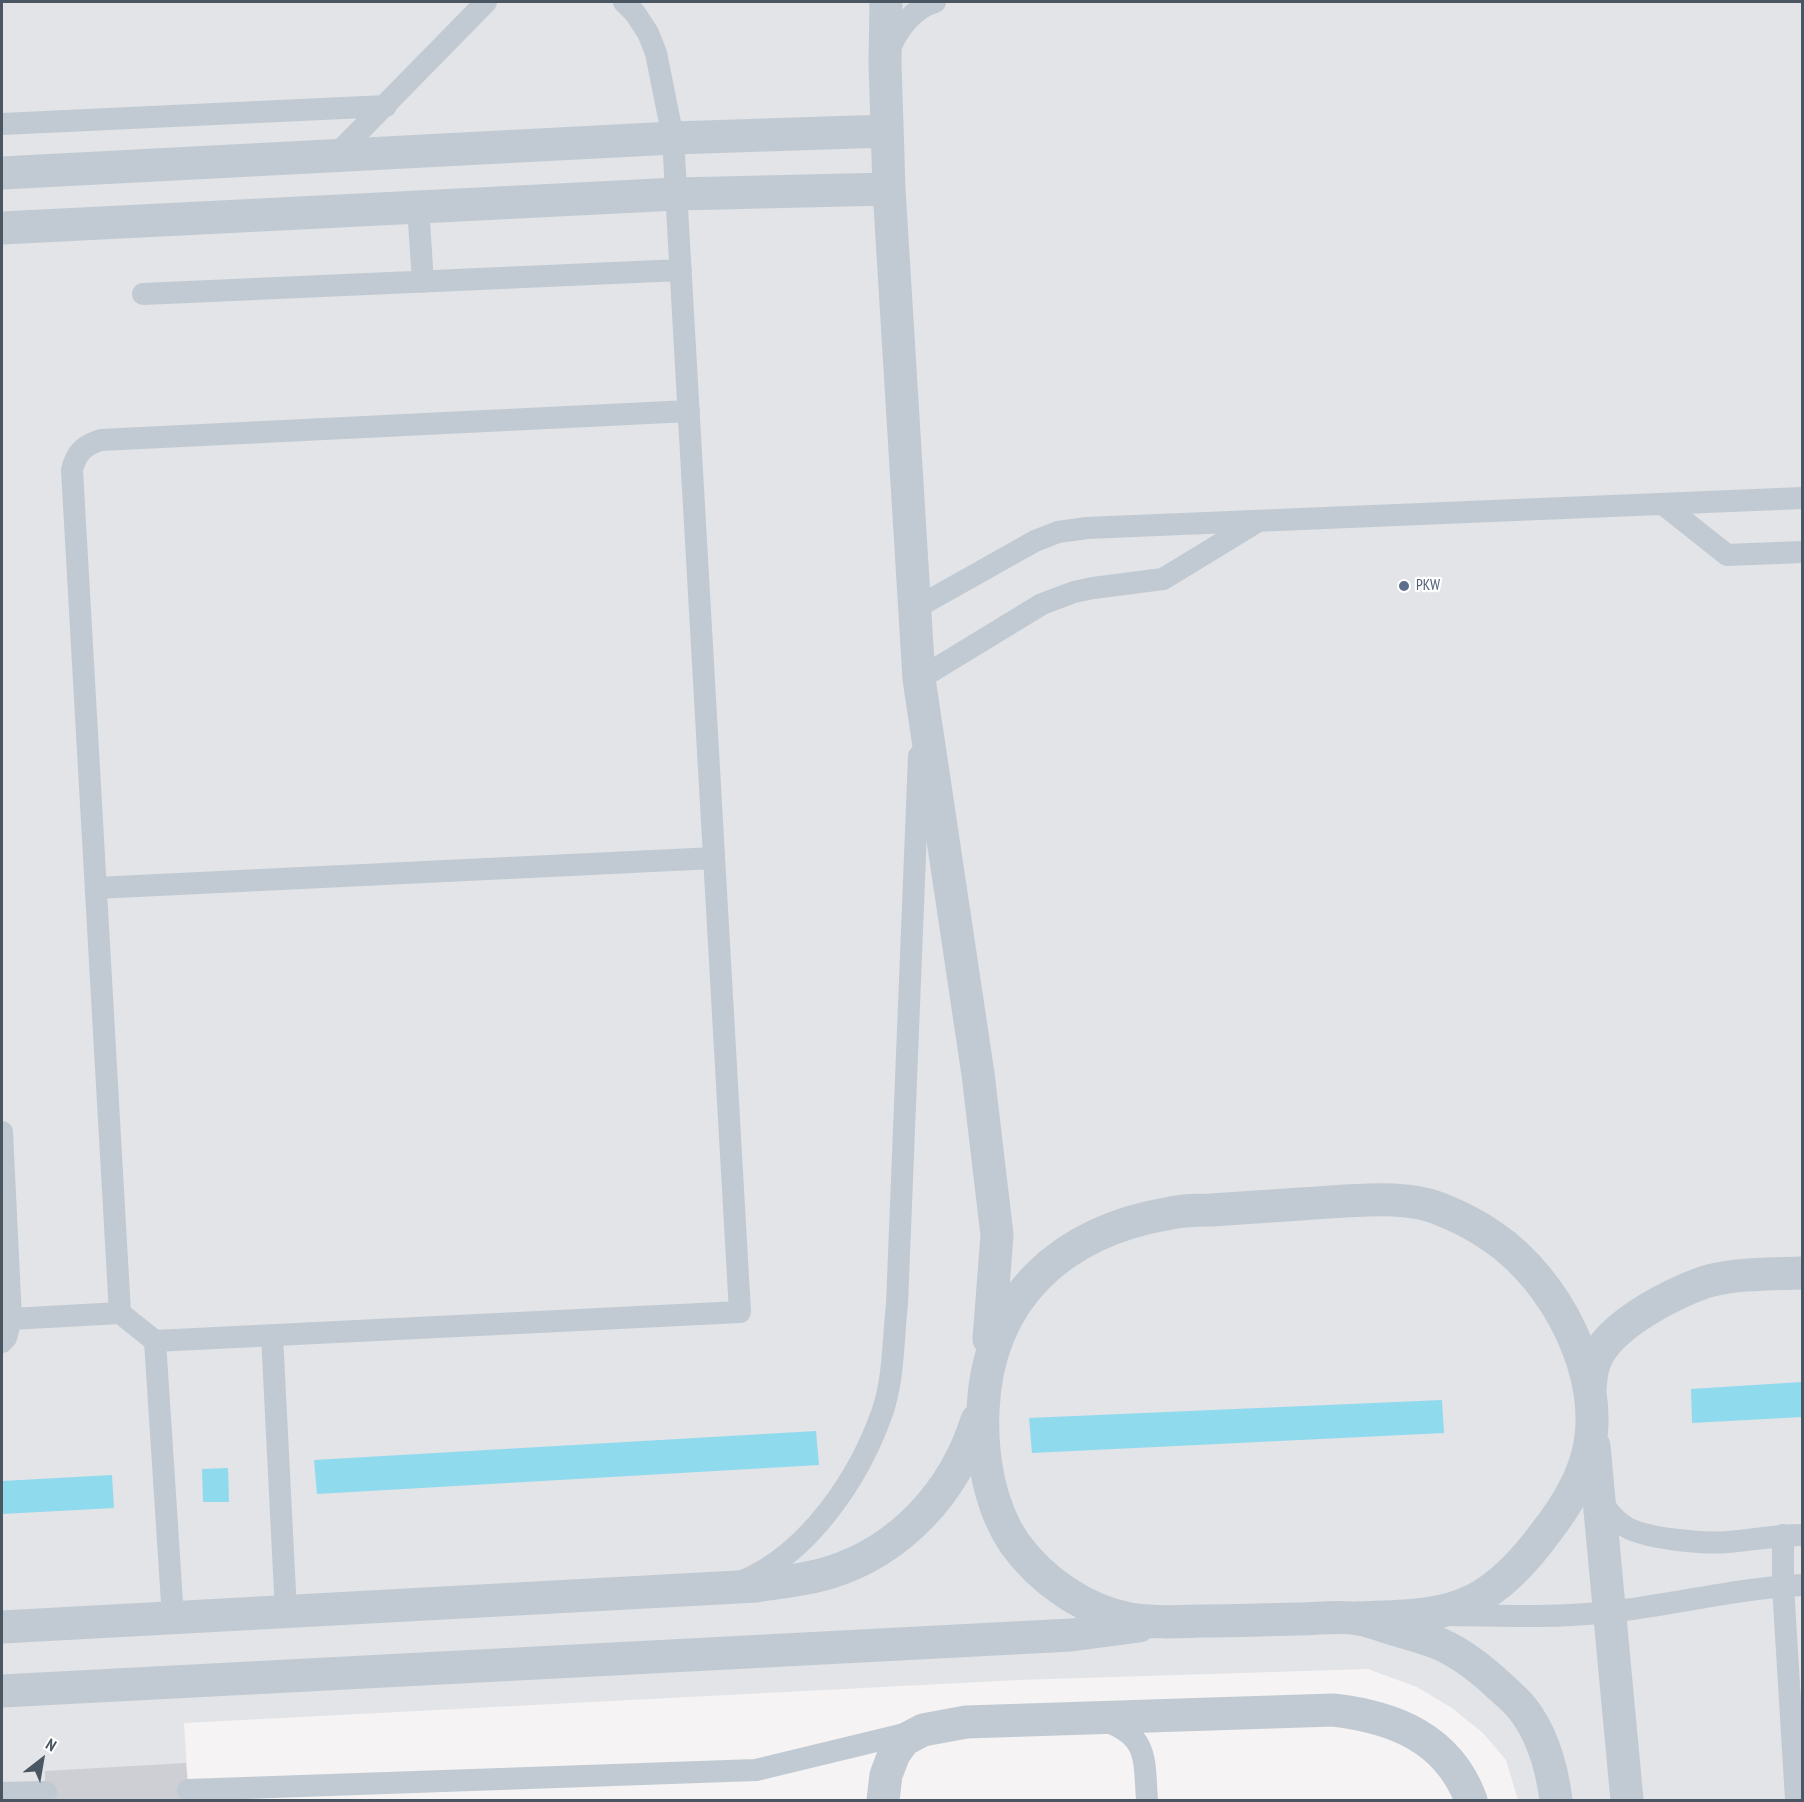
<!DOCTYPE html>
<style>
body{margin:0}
#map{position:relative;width:1804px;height:1802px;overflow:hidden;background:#f5f3f3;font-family:"PT Sans Narrow",sans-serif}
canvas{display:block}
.frame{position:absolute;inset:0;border:3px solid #4a5661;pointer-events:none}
.north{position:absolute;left:12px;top:1730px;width:60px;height:60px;-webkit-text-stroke:4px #fff;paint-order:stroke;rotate:31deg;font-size:16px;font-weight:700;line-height:24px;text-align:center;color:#4a5661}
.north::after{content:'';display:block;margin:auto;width:21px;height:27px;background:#4a5661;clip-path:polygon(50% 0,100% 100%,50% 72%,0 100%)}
</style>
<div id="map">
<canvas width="1804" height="1802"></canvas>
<div class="frame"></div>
<div class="north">N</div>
</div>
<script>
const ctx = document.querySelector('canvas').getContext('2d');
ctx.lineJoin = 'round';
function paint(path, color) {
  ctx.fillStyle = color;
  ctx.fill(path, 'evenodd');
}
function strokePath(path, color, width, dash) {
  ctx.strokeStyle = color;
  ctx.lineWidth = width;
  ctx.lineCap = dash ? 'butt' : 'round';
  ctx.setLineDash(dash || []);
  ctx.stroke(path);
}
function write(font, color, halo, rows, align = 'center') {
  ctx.font = font + ' "PT Sans Narrow",sans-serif';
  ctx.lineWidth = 4.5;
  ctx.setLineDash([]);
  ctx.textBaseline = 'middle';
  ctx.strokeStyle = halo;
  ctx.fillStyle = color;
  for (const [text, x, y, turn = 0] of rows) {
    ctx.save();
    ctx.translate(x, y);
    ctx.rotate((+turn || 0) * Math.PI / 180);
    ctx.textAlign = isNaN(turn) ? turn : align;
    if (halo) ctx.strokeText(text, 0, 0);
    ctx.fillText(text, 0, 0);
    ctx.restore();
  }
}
paint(new Path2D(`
 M 2,2 L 1802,2 L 1802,1800 L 1518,1800 L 1506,1760 L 1483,1733 L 1452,1708 L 1417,1687 L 1368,1669 L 1018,1680 L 184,1723 L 189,1800 L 2,1800 Z`), '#e2e4e7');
paint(new Path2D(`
 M 1802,1382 L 1802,1417 L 1692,1423 L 1691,1389 Z
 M 1442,1400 L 1444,1433 L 1032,1453 L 1029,1418 Z
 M 816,1431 L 819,1465 L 317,1494 L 314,1460 Z
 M 228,1468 L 229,1502 L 203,1502 L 202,1469 Z
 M 112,1475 L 114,1508 L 2,1514 L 2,1481 Z`), '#90daee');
paint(new Path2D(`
 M 186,1763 L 189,1800 L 46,1800 L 45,1771 Z`), '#cdcfd5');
strokePath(new Path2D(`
 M 888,53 C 896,32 912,8 935,2
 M 2,124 L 386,106
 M 336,155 L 486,2
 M 418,207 L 423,282
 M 143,294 L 681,270
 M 1664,505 L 1727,555 L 1802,552
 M 914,609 L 1035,541 L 1058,532 L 1087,528 L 1802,498
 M 919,679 L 1042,604 L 1074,592 L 1093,588 L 1163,579 L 1255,523
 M 96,888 L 714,858
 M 2,1132 L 11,1319 L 6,1338 L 2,1342
 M 120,1313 L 72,470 C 76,453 84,445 101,440 L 689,411
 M 11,1319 L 120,1313 L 155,1341 L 740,1312 L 673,138 L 656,53 L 648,33 L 635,13 L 624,2
 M 272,1335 L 286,1612
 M 155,1341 L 173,1618
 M 1599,1497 C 1606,1508 1612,1518 1623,1525 C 1642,1539 1704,1544 1728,1542 C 1753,1540 1777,1535 1802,1535
 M 1783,1535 L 1783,1586 L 1796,1799
 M 743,1581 C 809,1553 859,1478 882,1413 C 894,1379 893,1339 897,1304 L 919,756
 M 1449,1615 C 1502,1616 1556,1618 1609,1612 C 1674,1605 1737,1588 1802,1585
 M 1102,1720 C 1149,1735 1144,1759 1147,1800
 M 188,1790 L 756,1770 L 913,1732
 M 2,1793 L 46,1792`), '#c1cad2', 22);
strokePath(new Path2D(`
 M 886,2 L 885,63 L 889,189 L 919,679 L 978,1074 L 997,1235 L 989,1339
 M 2,173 L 673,138 L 887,131
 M 2,228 L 677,194 L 889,189
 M 1590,1389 C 1591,1377 1592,1364 1599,1353 C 1617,1322 1671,1294 1705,1282 C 1736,1273 1771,1274 1802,1273
 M 1594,1446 L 1627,1800
 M 1356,1618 C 1395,1616 1439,1618 1474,1600 C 1503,1585 1527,1558 1546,1532 C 1564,1509 1581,1482 1588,1453 C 1607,1376 1556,1280 1493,1237 C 1476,1225 1458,1216 1440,1209 C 1403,1193 1340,1202 1301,1204 C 1271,1206 1241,1208 1211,1210 C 1198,1210 1184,1210 1171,1213 C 1062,1231 988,1297 983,1410 C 981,1455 989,1506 1015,1544 C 1042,1581 1084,1610 1129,1619 C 1151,1623 1176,1622 1199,1621 C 1232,1621 1265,1620 1299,1619 C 1318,1619 1340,1615 1359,1619 C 1368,1620 1378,1624 1387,1627 C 1403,1632 1420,1636 1435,1642 C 1456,1650 1476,1665 1493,1680 C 1502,1689 1514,1698 1522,1708 C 1542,1733 1552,1769 1556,1800
 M 2,1627 L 756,1586 C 779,1582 805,1580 828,1573 C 901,1551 955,1491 977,1420
 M 2,1691 L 1071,1635 L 1139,1626
 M 883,1800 L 886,1775 L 894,1754 L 904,1740 L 923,1730 L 966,1722 L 1333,1710 C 1394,1717 1448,1738 1471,1800`), '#c1cad2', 33);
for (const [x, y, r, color] of [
 [1404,586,6,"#5c6f8a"]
]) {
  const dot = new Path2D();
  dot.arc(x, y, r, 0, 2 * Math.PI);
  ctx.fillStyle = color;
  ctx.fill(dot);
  strokePath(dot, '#fff', 2);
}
write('15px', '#4e5e75', '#fff', [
 ["PKW",1416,586]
], 'left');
</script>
